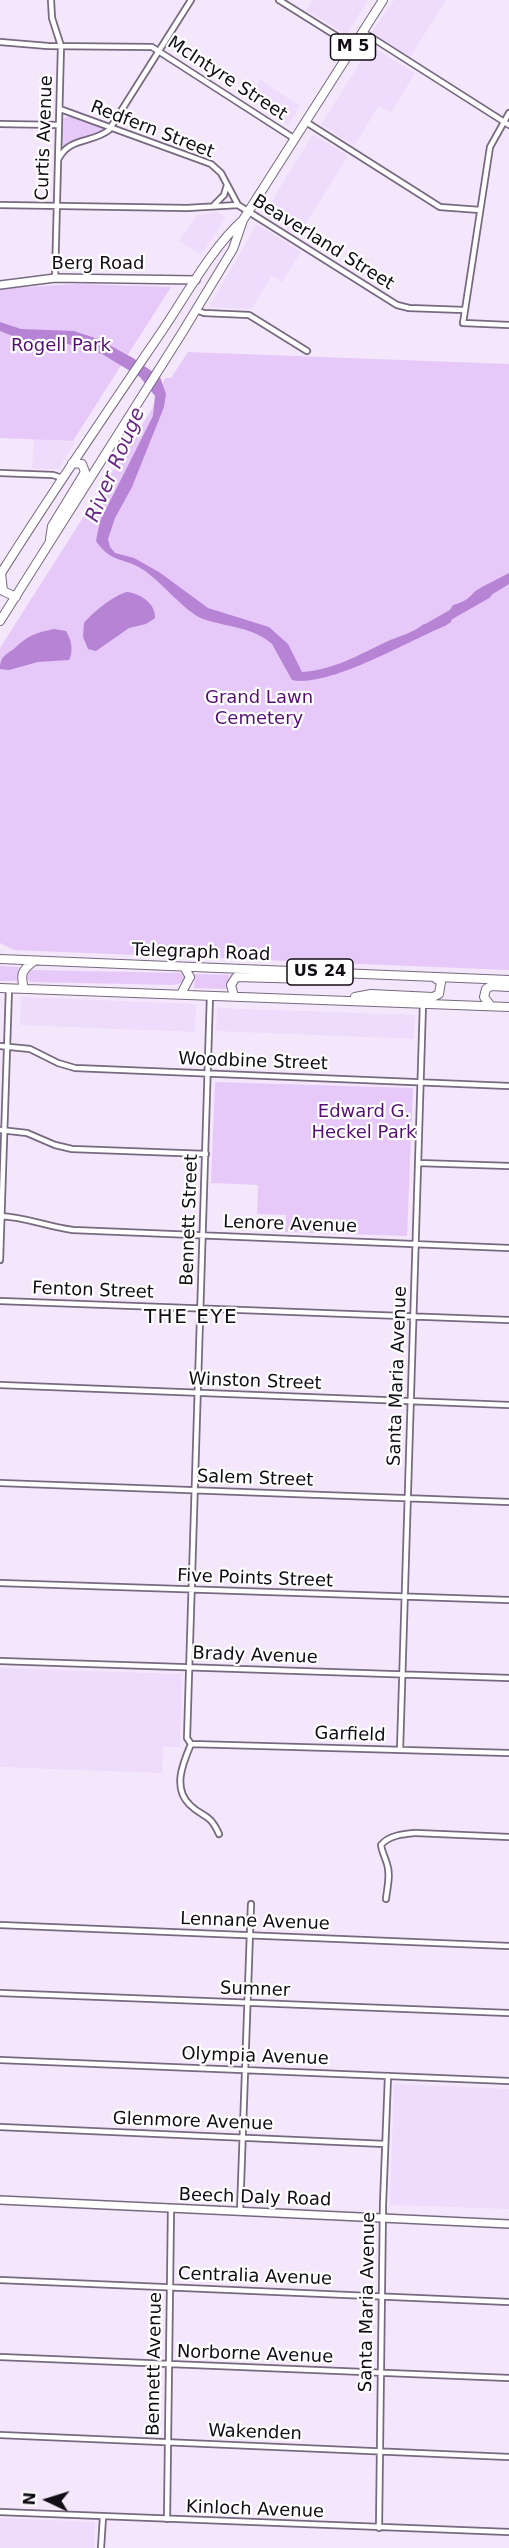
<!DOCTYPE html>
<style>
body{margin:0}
#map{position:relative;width:509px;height:2548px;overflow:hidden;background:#f4e7fb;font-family:"DejaVu Sans",sans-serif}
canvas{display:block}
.north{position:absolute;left:18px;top:2470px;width:60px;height:60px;-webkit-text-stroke:4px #fff;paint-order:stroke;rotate:274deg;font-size:16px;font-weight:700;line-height:24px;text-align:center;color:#120d15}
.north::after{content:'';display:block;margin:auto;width:21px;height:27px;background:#120d15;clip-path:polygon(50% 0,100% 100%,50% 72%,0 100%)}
</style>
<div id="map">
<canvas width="509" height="2548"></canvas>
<div class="north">N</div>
</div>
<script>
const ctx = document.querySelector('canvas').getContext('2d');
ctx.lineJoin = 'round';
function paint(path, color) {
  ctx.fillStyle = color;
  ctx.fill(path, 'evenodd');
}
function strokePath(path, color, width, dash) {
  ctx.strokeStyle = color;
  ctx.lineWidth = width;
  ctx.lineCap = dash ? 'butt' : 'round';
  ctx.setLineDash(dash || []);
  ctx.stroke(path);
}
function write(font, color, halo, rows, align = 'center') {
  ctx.font = font + ' "DejaVu Sans",sans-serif';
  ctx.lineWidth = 4.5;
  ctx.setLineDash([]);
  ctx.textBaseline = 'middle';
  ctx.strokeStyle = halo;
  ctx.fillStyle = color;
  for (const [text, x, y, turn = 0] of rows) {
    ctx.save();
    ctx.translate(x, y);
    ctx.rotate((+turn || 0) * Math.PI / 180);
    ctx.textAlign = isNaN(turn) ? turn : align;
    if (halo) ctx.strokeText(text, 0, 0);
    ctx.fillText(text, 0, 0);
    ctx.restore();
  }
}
paint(new Path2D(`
 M 312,0 L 368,0 L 346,35 L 306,10 Z
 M 394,0 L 446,0 L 409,59 L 370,35 Z
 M 371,46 L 415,73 L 391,113 L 379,106 L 354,146 L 321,124 Z
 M 260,80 L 300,106 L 288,125 L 249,100 Z
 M 313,134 L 348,156 L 298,236 L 264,214 Z
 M 217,212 L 226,217 L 201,255 L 179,241 L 197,215 Z
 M 257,224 L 301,252 L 282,282 L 272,276 L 251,309 L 209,307 Z
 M 34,439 L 75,442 L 59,469 L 32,469 Z
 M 21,997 L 196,1004 L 195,1032 L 20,1025 Z
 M 217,1008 L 415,1015 L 414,1039 L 216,1031 Z
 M 0,1668 L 182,1674 L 180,1747 L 163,1747 L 162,1773 L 0,1767 Z
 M 394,2084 L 509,2089 L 509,2209 L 390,2205 Z
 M 0,2518 L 95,2522 L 94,2548 L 0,2548 Z`), '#efdbfb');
paint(new Path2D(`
 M 66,117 L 71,117 L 110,127 L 107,131 L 63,150 L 62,120 Z
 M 77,284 L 171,287 L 73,441 L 0,438 L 0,289 Z
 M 188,352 L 509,364 L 509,970 L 14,950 L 0,943 L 0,648 L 152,409 L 165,378 L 171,378 Z
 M 0,966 L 19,967 L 17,981 L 0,981 Z
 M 32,970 L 181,973 L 187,978 L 184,982 L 175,985 L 30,982 L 25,975 Z
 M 195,974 L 229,975 L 227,989 L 194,988 Z
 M 215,1082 L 413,1088 L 407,1236 L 285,1232 L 286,1215 L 257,1214 L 258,1185 L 211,1183 Z`), '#e6c9f8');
paint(new Path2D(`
 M 0,322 L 21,329 L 74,331 L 98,339 L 133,358 L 160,377 L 166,394 L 164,407 L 132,487 L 115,518 L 108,539 L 110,547 L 115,553 L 134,558 L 159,572 L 208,608 L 269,627 L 288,644 L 302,672 C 334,670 358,655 386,642 C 399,636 413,633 424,624 C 448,622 440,626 453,605 C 474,599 467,595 482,587 C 491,582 500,578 509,573 L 509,584 L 488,597 L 474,601 L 468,608 L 454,611 L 451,622 L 445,626 C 410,640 329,688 292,680 L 272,644 C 253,627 227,627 203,619 C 186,613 160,580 142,569 C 121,556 112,564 96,541 L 100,521 L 153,416 L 155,396 L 140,377 L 102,354 L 58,341 L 23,340 L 0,331 Z
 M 127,592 C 139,593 156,603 155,618 L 146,624 L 129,628 L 96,651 L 88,649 L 83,637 L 84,623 C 92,613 114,595 127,592 Z
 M 54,629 L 66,631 C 71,639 74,651 69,660 L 38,662 L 9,670 L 0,669 C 0,655 7,655 16,647 C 29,635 36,633 54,629 Z`), '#b783d5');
strokePath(new Path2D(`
 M 424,630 L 487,594`), '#b783d5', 9);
const street = new Path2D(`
 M 51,0 L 52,18 L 61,46 L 55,278
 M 279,0 L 354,47
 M 363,32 L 509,125
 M 0,42 L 48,46 L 152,47 L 295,139
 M 60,109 L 211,164 L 221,173 L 238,205 L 397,305 L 409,308 L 464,310
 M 509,113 L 490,147 L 463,323 L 509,325
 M 306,122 L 440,207 L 480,210
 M 0,124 L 59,125
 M 59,158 C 70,137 93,143 109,130 L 191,0
 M 0,205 L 187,208 L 238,205
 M 214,205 L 224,195 L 227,185
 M 196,310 L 204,313 L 249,315 L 307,351
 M 0,473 L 53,475 L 62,478
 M 0,1046 L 30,1049 L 58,1063 L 75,1068 L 509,1086
 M 0,1130 L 27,1133 L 55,1145 L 72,1149 L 206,1154
 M 418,1163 L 509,1166
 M 0,1216 C 26,1217 48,1227 73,1230 L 509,1248
 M 0,1260 L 9,988
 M 0,1301 L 509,1320
 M 0,1385 L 509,1405
 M 0,1483 L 509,1502
 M 0,1583 L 509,1600
 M 0,1661 L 509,1678
 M 191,1744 L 187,1738 L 210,995
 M 191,1744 L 509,1753
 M 191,1744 C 183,1763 172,1788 190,1805 C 203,1818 209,1812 219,1834
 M 400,1750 L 423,1003
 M 386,1899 C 387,1888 391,1875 387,1864 C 385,1857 382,1852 381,1845 C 389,1835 404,1834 416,1833 L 509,1837
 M 0,1925 L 509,1946
 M 0,1993 L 509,2013
 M 0,2060 L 509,2081
 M 0,2127 L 385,2144
 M 240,2212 L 251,1904
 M 0,2280 L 509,2302
 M 0,2357 L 509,2378
 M 0,2435 L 509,2457
 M 0,2512 L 509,2532
 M 167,2519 L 171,2209
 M 379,2528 L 383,2204 L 388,2076
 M 101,2548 L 103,2517`);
const secondary = new Path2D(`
 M 0,285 L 55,278 L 196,280
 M 0,2200 L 509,2224`);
const primary = new Path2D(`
 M 50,539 L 52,526 L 85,472 L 82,464 L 72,463
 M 1,573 L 3,591 L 16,597
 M 0,575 C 52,492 107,412 162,331 C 185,297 213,246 243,220 L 383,0
 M 0,621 L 182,333 L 233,249 L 243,220
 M 0,959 L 509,980
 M 0,988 L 509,1007
 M 24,989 C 20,974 22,970 34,961
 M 181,994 L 190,977 L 184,967
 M 234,996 L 231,985 L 236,977 L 308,979 L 321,975
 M 355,997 L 371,994 L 433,997 L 439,994 L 441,982 L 435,978
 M 491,1006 L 484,997 L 486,989 L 491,986 L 509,987`);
strokePath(street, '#77697f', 8);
strokePath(secondary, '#77697f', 10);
strokePath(primary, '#77697f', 10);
strokePath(street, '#fff', 4.5);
strokePath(secondary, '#fff', 7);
strokePath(primary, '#fff', 8);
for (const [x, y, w] of [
 [353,47,45],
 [320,972,66]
]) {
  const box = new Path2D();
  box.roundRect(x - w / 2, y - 13, w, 26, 4.5);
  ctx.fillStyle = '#fff';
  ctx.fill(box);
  strokePath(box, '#120d15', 1.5);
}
write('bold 16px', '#120d15', null, [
 ["M 5",353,47],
 ["US 24",320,972]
]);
write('18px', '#120d15', '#fff', [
 ["McIntyre Street",227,79,33],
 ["Redfern Street",152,130,21],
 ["Curtis Avenue",45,138,-88],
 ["Beaverland Street",323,243,32],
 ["Berg Road",98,264],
 ["Telegraph Road",201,953,2],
 ["Woodbine Street",253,1062,2],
 ["Bennett Street",190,1220,-88],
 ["Lenore Avenue",290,1225,2],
 ["Fenton Street",93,1291,2],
 ["Santa Maria Avenue",398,1376,-88],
 ["Winston Street",255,1382,2],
 ["Salem Street",255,1479,2],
 ["Five Points Street",255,1579,2],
 ["Brady Avenue",255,1656,2],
 ["Garfield",350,1735,2],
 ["Lennane Avenue",255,1922,2],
 ["Sumner",255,1990,2],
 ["Olympia Avenue",255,2057,2],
 ["Glenmore Avenue",193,2122,2],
 ["Beech Daly Road",255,2198,2],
 ["Centralia Avenue",255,2277,2],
 ["Santa Maria Avenue",368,2302,-89],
 ["Norborne Avenue",255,2355,2],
 ["Bennett Avenue",155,2364,-89],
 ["Wakenden",255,2433,2],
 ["Kinloch Avenue",255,2510,2]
]);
write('18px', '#550e73', '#fff', [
 ["Rogell Park",61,346],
 ["Grand Lawn",259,698],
 ["Cemetery",259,719],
 ["Edward G.",364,1112],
 ["Heckel Park",364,1133]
]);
write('italic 20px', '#682687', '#fff', [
 ["River Rouge",116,465,-67]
]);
ctx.letterSpacing = '1.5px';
write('20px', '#120d15', '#fff', [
 ["THE EYE",191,1318]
]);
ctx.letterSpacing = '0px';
</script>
